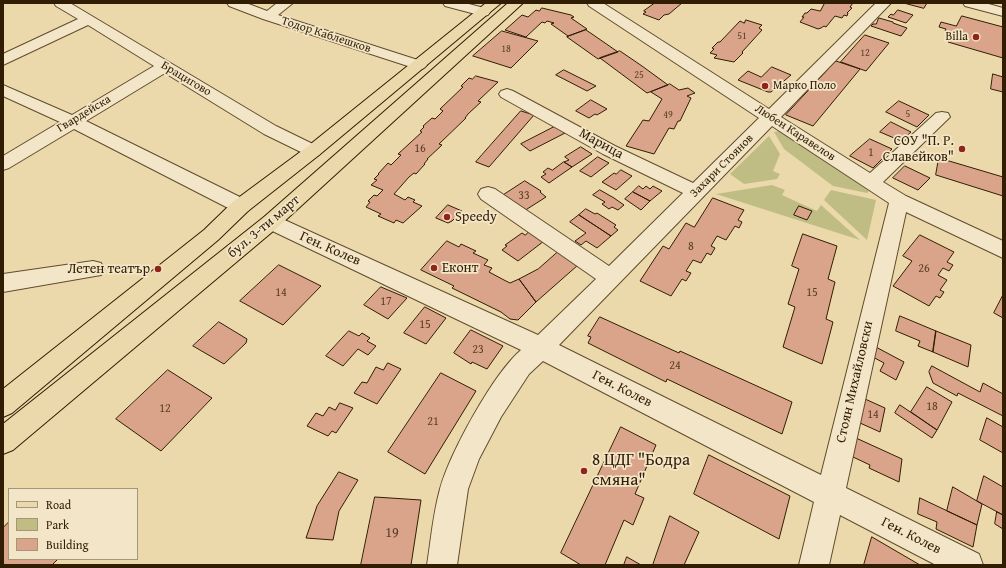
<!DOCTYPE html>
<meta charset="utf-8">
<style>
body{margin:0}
#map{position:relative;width:1006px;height:568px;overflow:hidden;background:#ecd9ab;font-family:"Gentium Book Plus",serif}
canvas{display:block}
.frame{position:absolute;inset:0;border:4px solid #311d03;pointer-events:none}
.legend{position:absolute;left:8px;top:488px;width:130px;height:72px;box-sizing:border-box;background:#f3e6c8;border:1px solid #a59679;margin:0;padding:5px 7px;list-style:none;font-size:12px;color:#311d03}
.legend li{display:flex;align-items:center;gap:8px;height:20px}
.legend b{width:20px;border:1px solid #a59679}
</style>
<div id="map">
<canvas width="1006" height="568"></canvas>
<div class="frame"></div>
<ul class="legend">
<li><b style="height:5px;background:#ecd9ab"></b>Road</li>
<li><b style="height:11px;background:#bfbd84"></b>Park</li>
<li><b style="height:11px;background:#daa48b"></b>Building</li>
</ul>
</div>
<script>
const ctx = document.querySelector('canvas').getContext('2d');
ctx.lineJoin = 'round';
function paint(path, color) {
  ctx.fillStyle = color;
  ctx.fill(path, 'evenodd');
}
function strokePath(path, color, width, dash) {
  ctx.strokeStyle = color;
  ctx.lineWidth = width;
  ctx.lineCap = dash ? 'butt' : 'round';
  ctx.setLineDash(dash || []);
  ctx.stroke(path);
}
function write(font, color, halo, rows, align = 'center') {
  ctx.font = font + ' "Gentium Book Plus",serif';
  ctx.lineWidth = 3.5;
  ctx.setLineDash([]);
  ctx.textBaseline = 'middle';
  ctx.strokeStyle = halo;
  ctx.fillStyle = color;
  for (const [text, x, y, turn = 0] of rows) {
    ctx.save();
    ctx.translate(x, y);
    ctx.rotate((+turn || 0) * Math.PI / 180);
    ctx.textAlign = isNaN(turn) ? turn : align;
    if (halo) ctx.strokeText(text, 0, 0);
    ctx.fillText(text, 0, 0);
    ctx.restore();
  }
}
paint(new Path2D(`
 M 779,131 L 869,191 L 867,193 L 833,186 L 784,149 L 774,132 Z
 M 769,136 L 780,154 L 773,171 L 780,174 L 777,179 L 744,184 L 730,174 Z
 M 772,185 L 785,190 L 782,195 L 817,211 L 821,205 L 860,240 L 716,194 Z
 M 831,190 L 876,200 L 867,240 L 824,200 Z`), '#bfbd84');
const building = new Path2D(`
 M 655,3 L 682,3 L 669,14 L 664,15 L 659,20 L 643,14 L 646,12 L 644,11 Z
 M 825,3 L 853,3 L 850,7 L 852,8 L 847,13 L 848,13 L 847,16 L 844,15 L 842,18 L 835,16 L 826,27 L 824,26 L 821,28 L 818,29 L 800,22 L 804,17 L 802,17 L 805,13 L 807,13 L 811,9 L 820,11 Z
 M 904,3 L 927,3 L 924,8 Z
 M 542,8 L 571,15 L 574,17 L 571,18 L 587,29 L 568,36 L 551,24 L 554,23 L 547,21 L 545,23 L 542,22 L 526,37 L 505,30 L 522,15 L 528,17 L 536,10 L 539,11 Z
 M 898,10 L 913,15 L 906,23 L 888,17 L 891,14 L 893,15 Z
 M 962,16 L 1003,27 L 1003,58 L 948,42 L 951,38 L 946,36 L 948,32 L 945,31 L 946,29 L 939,27 L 941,22 L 956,26 Z
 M 879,18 L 893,22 L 893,23 L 907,28 L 901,36 L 871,26 L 873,24 L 876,24 Z
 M 746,20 L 762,25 L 759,28 L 762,30 L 742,52 L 743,53 L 734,62 L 714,58 L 717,55 L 710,53 L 714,49 L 712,48 L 718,42 L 720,42 L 740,21 L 744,23 Z
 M 586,30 L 592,34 L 618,52 L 598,59 L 567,37 Z
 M 502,31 L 538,41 L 511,68 L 473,56 Z
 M 865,35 L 889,43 L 866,71 L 841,62 Z
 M 620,51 L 642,66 L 668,85 L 647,93 L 600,58 Z
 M 836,61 L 860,69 L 813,126 L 786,115 Z
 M 772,67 L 791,75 L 771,92 L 768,92 L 738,80 L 748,71 L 761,77 Z
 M 564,70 L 596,86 L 587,91 L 556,75 Z
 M 993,74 L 1003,77 L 1003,92 L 991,89 Z
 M 476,76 L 498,82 L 478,101 L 481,102 L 468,114 L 465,118 L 466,118 L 439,144 L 442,145 L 427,159 L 428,159 L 424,164 L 425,164 L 416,174 L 414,173 L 409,177 L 394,194 L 405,200 L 408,197 L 415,200 L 413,202 L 422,206 L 403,223 L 396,220 L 394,223 L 378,216 L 381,214 L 366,207 L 370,202 L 368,201 L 374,195 L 377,196 L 383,190 L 371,185 L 377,180 L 374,179 L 379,174 L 378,174 L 388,163 L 391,165 L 401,155 L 398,154 L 422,132 L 420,131 L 424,127 L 423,126 L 432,118 L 435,119 L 443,111 L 440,109 L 463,87 L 461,86 L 469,78 L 472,79 Z
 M 670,84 L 679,90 L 688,88 L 695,93 L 687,96 L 691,98 L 680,121 L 678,121 L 674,129 L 669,128 L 654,154 L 626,146 L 643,120 L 649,121 L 662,99 L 651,92 Z
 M 591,100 L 607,109 L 597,115 L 595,114 L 589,118 L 576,111 Z
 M 899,101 L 929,115 L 917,127 L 886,112 Z
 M 521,111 L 534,115 L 489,167 L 476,162 Z
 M 891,122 L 911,132 L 901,141 L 880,132 Z
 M 556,126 L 565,133 L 530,151 L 521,144 Z
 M 870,139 L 892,149 L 873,168 L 850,156 Z
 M 581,147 L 592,154 L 572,167 L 564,162 L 569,160 L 565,157 Z
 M 598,157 L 609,163 L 591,177 L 580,171 Z
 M 939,158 L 1003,177 L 1003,196 L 936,175 Z
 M 564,162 L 572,167 L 549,183 L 541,177 L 546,174 L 543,172 L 548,168 L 552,170 Z
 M 905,166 L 930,178 L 918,190 L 893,178 Z
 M 621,170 L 632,176 L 616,190 L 602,182 L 614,173 L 616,174 Z
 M 525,181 L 541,191 L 540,192 L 546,197 L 524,211 L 502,196 Z
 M 639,186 L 643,189 L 646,186 L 650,189 L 653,186 L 662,191 L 650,201 L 633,192 Z
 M 600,190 L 614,198 L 624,205 L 618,210 L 612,207 L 609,209 L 602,204 L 605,202 L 593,195 Z
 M 633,192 L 650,201 L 641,210 L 625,199 Z
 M 713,198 L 744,210 L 738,220 L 742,222 L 739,228 L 735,226 L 726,240 L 717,236 L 711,246 L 715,248 L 711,255 L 707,253 L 701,263 L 693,260 L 686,271 L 691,273 L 686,281 L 682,279 L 671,296 L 640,281 L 663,246 L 669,249 L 686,223 L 694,227 Z
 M 448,205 L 462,211 L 452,221 L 448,223 L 436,218 Z
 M 799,206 L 812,211 L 807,220 L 794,215 Z
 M 586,209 L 595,214 L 597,213 L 616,225 L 614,227 L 618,230 L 611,236 L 579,215 Z
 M 579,215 L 611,236 L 597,248 L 586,241 L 581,245 L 575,241 L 586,233 L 570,222 Z
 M 530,231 L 544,241 L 518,261 L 502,250 L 507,246 L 505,245 L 522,233 L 525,235 Z
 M 803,234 L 837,246 L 828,279 L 835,282 L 826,319 L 833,322 L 822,364 L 783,347 L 795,307 L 788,304 L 799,269 L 792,266 Z
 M 920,235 L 954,252 L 947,262 L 953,265 L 949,271 L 943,268 L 938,275 L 947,280 L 940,290 L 944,292 L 940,298 L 936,296 L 929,306 L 893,286 L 912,261 L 903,256 Z
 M 447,241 L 459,247 L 461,244 L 476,251 L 473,253 L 488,260 L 484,265 L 492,268 L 489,272 L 504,280 L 510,283 L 519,279 L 536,302 L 518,320 L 510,319 L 501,312 L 452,288 L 454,286 L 421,270 Z
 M 558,252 L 578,265 L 536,302 L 519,279 L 538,269 Z
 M 279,265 L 321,286 L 283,325 L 240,301 Z
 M 381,287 L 407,298 L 388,319 L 364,305 Z
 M 1003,295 L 1003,318 L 994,313 Z
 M 425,307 L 446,318 L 426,344 L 404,333 Z
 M 900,316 L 936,331 L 933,352 L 918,346 L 920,341 L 896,331 Z
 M 600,317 L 679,353 L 680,351 L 792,402 L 782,434 L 667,379 L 666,382 L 588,343 L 591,337 L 588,336 Z
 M 219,322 L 247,339 L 246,343 L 224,364 L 193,346 Z
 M 471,330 L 503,346 L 487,369 L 472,362 L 471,364 L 454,353 Z
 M 349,331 L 359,336 L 362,333 L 370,338 L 367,341 L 376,346 L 368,355 L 358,349 L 343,366 L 326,356 Z
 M 936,331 L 971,345 L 968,367 L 933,352 Z
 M 874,346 L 904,362 L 896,380 L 880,371 L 884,363 L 871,356 Z
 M 388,363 L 401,369 L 377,404 L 354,393 L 362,382 L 367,383 L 376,367 L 383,370 Z
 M 932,366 L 980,392 L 983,383 L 1003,394 L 1003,416 L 958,393 L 957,396 L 933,383 L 929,372 Z
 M 168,370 L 212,398 L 161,451 L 116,419 Z
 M 441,373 L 476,391 L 425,474 L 388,452 Z
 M 927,387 L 952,402 L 937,430 L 911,412 Z
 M 865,399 L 885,408 L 880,432 L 860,423 Z
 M 340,403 L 353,408 L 336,433 L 332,431 L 328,436 L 307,426 L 316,413 L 323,416 L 329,407 L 335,410 Z
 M 900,405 L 937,430 L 932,438 L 895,413 Z
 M 987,418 L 1003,427 L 1003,453 L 980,440 Z
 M 621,427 L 656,445 L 635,494 L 644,498 L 633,525 L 624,520 L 605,565 L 581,565 L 561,553 Z
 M 856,438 L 902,459 L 899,482 L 869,468 L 870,465 L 853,457 Z
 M 709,455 L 790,496 L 779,539 L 694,494 Z
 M 339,472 L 358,480 L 339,511 L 333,540 L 306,538 L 317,506 Z
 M 984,476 L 1003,487 L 1003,515 L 977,501 Z
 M 953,487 L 982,504 L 977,525 L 947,511 Z
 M 375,497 L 421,500 L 411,565 L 361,565 Z
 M 920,498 L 977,525 L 973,547 L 936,529 L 937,522 L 918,514 Z
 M 997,512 L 1003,515 L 1003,529 L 995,524 Z
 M 670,516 L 699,532 L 684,565 L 653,565 Z
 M 9,522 L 9,559 L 58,559 L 52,565 L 3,565 L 3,528 Z
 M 872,537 L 920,565 L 864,565 Z
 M 627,557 L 641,565 L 624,565 Z`);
paint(building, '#daa48b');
strokePath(building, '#311d03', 1);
const minor = new Path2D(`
 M 54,3 L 70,3 L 276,126 L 319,147 L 322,151 L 319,155 L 313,157 L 307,155 L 264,134 L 165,73 L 86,121 L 248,201 L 251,206 L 248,211 L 241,213 L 234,211 L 74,129 L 9,168 L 3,170 L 3,156 L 60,122 L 3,96 L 3,85 L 72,115 L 154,66 L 88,25 L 3,65 L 3,54 L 78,19 L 56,6 Z
 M 227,3 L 246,3 L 267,11 L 277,3 L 293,3 L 278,15 L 424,62 L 427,65 L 424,68 L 419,70 L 414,68 L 263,19 L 229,6 Z
 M 443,3 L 465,3 L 488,9 L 490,12 L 488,15 L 483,16 L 445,6 Z
 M 587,3 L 603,3 L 769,109 L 876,3 L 891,3 L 781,117 L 870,173 L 936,113 L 942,112 L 948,113 L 950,117 L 883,182 L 906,196 L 1003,241 L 1003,258 L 906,212 L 846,488 L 979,554 L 983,565 L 936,565 L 840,515 L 829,565 L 799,565 L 814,502 L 543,361 L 529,374 L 501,417 L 479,459 L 468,489 L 457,565 L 427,565 C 431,540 433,514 440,489 C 450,453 493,374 521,350 L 264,227 L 261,222 L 264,217 L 271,215 L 278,217 L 538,335 L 596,279 L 481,199 L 478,194 L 481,189 L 488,187 L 495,189 L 609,266 L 683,193 L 603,154 L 501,97 L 499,94 L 501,91 L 507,89 L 513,91 L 615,146 L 693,183 L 759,118 L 589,6 ZM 772,126 L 889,203 L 821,475 L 559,345 Z
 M 963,3 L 985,3 L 1003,8 L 1003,16 L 965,6 Z
 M 93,261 L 101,263 L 104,269 L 101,275 L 3,292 L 3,274 Z`);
const major = new Path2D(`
 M 486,3 L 501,3 L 319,155 L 248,211 L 218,240 L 12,413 L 3,417 L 3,389 L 204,230 L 234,201 L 307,147 Z
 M 508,3 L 523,3 L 278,227 L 13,450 L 3,454 L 3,424 L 264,217 Z`);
strokePath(minor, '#604c2d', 2);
strokePath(major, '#311d03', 2);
paint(minor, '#f3e6c8');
paint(major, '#ecd9ab');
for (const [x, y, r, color] of [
 [976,37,4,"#8f2418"],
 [765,86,4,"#8f2418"],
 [962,149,4,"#8f2418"],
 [447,217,4,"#8f2418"],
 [434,268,4,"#8f2418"],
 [158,269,4,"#8f2418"],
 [584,471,4,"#8f2418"]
]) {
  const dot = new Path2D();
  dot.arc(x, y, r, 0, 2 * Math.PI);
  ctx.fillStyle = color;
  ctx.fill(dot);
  strokePath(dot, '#f3e6c8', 1.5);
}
write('10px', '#5b3f25', null, [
 ["51",742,36],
 ["18",506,49],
 ["12",865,53],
 ["25",639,75],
 ["5",908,114],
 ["49",668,115]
]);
write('12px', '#311d03', '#f3e6c8', [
 ["Тодор Каблешков",326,35,18],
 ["Брацигово",186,79,31],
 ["Гвардейска",84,114,-31],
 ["Любен Каравелов",795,133,33],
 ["Захари Стоянов",722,166,-45]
]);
write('12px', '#311d03', '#f3e6c8', [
 ["Billa",968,37],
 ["Марко Поло",773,86,"left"]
], 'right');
write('12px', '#5b3f25', null, [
 ["16",420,149],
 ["1",871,153],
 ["33",524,196],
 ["8",691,247],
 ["26",924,269],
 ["14",281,293],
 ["15",812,293],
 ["17",386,302],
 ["15",425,325],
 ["23",478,350],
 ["24",675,366],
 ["18",932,407],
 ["12",165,409],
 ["14",873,415],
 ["21",433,422]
]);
write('14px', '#311d03', '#f3e6c8', [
 ["СОУ \"П. Р.",954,141],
 ["Славейков\"",954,157],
 ["Speedy",455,217,"left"],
 ["Еконт",442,268,"left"],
 ["Летен театър",150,269]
], 'right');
write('14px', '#311d03', '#f3e6c8', [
 ["Марица",601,144,29],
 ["бул. 3-ти март",264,227,-40],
 ["Ген. Колев",330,249,24],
 ["Стоян Михайловски",855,382,-77],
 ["Ген. Колев",622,389,27],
 ["Ген. Колев",911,536,27]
]);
write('14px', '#5b3f25', null, [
 ["19",392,533]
]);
write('17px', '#311d03', '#f3e6c8', [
 ["8 ЦДГ \"Бодра",592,461],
 ["смяна\"",592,481]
], 'left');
</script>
